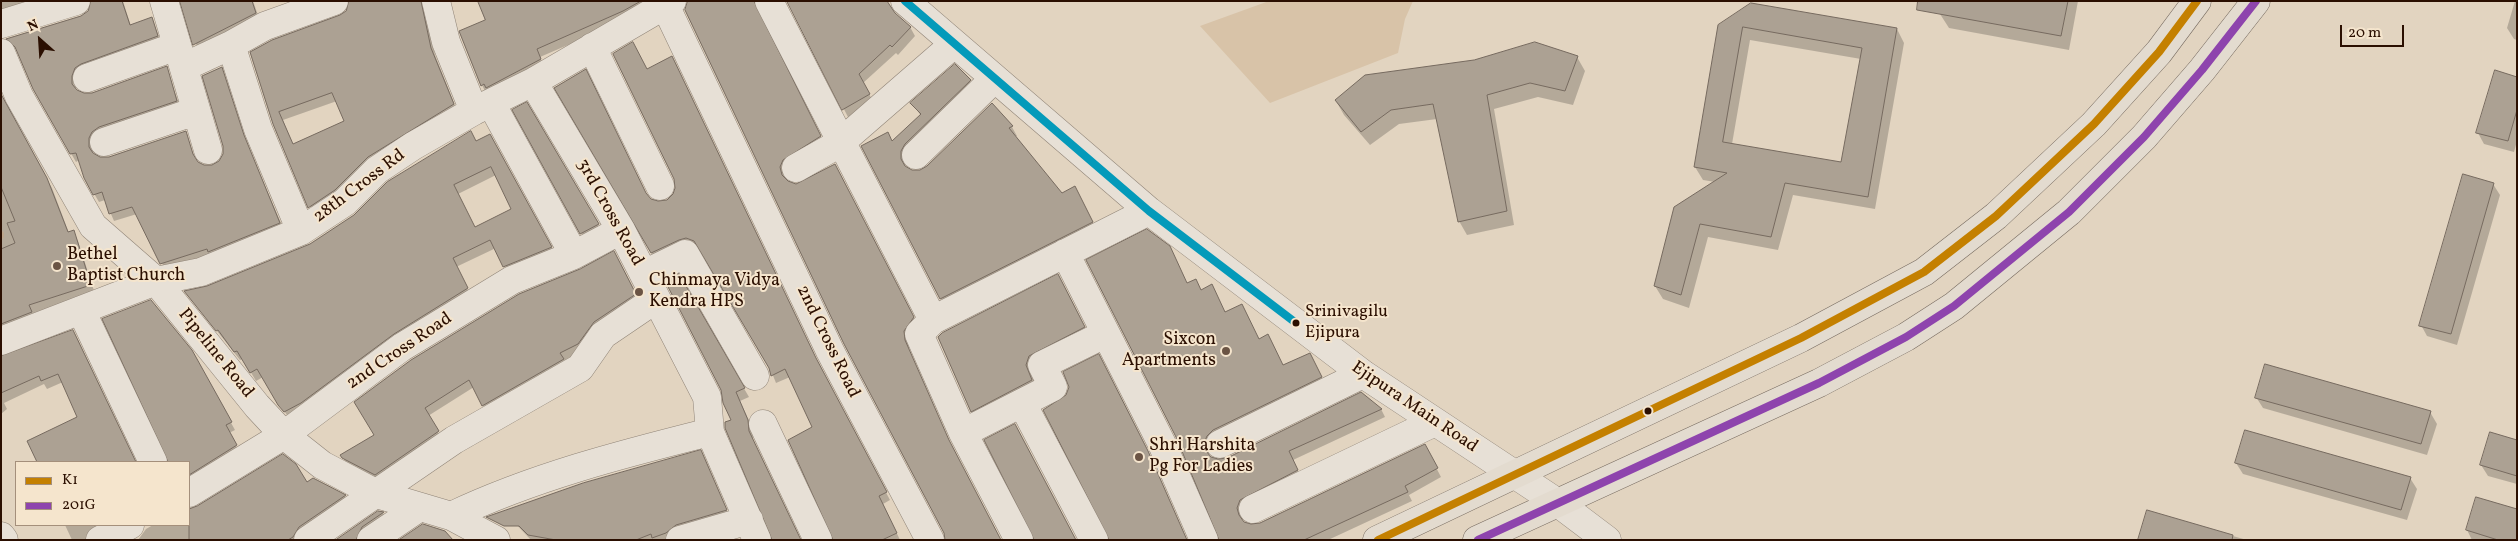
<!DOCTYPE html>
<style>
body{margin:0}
#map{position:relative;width:2518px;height:541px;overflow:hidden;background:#e2d4c0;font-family:Vollkorn,serif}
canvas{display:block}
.frame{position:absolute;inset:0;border:2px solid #2b0f01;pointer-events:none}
.legend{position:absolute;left:15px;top:461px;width:175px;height:65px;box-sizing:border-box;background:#f5e5cd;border:1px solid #a48f7b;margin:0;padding:6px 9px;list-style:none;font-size:15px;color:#2b0f01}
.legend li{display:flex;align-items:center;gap:10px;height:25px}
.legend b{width:25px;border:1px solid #a48f7b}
.north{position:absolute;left:15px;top:15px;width:50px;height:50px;-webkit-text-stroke:4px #f5e5cd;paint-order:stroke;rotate:334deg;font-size:14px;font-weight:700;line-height:20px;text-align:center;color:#2b0f01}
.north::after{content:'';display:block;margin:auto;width:18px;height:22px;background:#2b0f01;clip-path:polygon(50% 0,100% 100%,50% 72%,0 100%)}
.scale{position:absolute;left:2340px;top:25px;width:64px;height:22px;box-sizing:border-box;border:2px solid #2b0f01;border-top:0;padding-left:6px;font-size:15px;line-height:18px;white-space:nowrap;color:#2b0f01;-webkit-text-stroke:4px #f5e5cd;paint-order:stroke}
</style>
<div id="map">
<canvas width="2518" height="541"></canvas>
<div class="frame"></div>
<ul class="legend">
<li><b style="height:6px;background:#c48000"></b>K1</li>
<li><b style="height:6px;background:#8e44ad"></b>201G</li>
</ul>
<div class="north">N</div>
<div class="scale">20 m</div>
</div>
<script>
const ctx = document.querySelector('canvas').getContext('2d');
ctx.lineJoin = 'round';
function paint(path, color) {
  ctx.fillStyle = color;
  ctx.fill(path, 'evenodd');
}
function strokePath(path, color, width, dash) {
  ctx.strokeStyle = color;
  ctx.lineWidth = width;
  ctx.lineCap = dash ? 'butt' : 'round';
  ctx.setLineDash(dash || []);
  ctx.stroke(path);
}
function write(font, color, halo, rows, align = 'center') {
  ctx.font = font + ' Vollkorn,serif';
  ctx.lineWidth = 4;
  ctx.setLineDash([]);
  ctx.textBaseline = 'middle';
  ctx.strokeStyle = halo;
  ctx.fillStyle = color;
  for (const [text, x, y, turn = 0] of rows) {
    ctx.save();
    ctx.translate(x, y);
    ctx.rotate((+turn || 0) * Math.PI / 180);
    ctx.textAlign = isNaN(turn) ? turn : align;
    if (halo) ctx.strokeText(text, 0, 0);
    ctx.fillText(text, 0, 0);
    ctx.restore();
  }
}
paint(new Path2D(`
 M 1269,1 L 1413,1 L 1405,19 L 1398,53 L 1270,103 L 1200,26 Z`), '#d8c3a8');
paint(new Path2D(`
 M 1,1 L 44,1 L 1,14 Z
 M 100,1 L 123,1 L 131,26 L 152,19 L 162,44 L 76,83 L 76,91 L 84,95 L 92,94 L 166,68 L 181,109 L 93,147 L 93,154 L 100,158 L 109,158 L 185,132 L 197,163 L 204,166 L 212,166 L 220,162 L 224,154 L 221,68 L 247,144 L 284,230 L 166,271 L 137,214 L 114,221 L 105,200 L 99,202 L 85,178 L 79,160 L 76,162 L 34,89 L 19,53 L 8,39 L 81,17 Z
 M 182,1 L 253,1 L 260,21 L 199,53 Z
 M 350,1 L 427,1 L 425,13 L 435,55 L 458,113 L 314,215 L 251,53 L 340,17 L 347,11 ZM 337,101 L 346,122 L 293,145 L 283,120 Z
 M 479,1 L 659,1 L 628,19 L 540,57 L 545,68 L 486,93 L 482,85 L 487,20 Z
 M 689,1 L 760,1 L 759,18 L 825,145 L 787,168 L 785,180 L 797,185 L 839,174 L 918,326 L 908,340 L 909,350 L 945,532 Z
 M 788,1 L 894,14 L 910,27 L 915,36 L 898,55 L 896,53 L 863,83 L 874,103 L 848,117 Z
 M 1943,1 L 2078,1 L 2069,50 L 1949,28 L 1940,14 Z
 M 2515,1 L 2517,1 L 2517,40 L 2514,39 L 2507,28 Z
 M 1720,26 L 1897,29 L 1904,43 L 1875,209 L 1793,195 L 1778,250 L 1708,237 L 1689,308 L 1663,299 L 1655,286 L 1715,182 L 1703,180 L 1695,167 ZM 1750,40 L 1861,59 L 1842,163 L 1732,144 Z
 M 1577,57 L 1585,71 L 1573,105 L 1538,97 L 1494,109 L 1514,225 L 1467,235 L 1459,221 L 1437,119 L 1399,124 L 1370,145 L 1344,115 L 1336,101 L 1474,61 Z
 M 647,70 L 820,368 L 890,500 L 883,504 L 900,540 L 834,540 L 814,428 L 790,377 L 776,383 L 770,368 L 700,249 L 692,246 L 656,261 L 556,88 L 650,200 L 658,203 L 668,201 L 674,195 L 677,188 Z
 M 2517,78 L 2517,141 L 2514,152 L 2484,144 L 2478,133 Z
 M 970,81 L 975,90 L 906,160 L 905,168 L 912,171 L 921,171 L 927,168 L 992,104 L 1012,127 L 1017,136 L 1014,137 L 1062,194 L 1080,197 L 1097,231 L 946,307 L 941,298 L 892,142 L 921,116 L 912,103 Z
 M 1,94 L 10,114 L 52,188 L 69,233 L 73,232 L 78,241 L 95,294 L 33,314 L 36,321 L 1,336 Z
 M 526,104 L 602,232 L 586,241 L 514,110 Z
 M 490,136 L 556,256 L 510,275 L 496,248 L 456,267 L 472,298 L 290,420 L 263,377 L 256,381 L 243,359 L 240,360 L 186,292 L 207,288 L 310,245 ZM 496,175 L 512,210 L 475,229 L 458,194 Z
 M 2493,184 L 2500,195 L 2457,345 L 2427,336 L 2421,325 Z
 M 618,260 L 639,302 L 582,351 L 564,361 L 567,367 L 487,413 L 474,387 L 428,416 L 442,439 L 380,482 L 346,463 L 342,456 L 375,436 Z
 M 678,276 L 749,397 L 740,401 L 753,429 L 753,440 L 732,420 Z
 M 1187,284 L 1201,291 L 1259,340 L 1283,366 L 1314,363 L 1326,385 L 1211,444 L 1209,457 L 1218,461 L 1381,409 L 1385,417 L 1293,460 L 1302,479 L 1245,508 L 1242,522 L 1251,526 L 1260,524 L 1429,454 L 1441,477 L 1409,495 L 1412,501 L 1328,540 L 1221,540 L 1177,437 Z
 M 1065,288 L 1090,339 L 1033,376 L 1038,392 L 978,423 L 972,411 Z
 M 78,340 L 135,462 L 38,462 L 29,441 L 79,418 L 63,382 L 47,389 L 44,384 L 4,403 L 7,409 L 1,414 L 1,357 Z
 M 191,351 L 235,430 L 229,433 L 240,453 L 189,486 L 189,462 L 169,462 L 168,455 Z
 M 2256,397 L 2430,412 L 2437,424 L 2427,455 L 2263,408 Z
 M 2517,441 L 2517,484 L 2488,476 L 2481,465 Z
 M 705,459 L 730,518 L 672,540 L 531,540 L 510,518 Z
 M 2236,463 L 2410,478 L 2417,489 L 2407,520 L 2243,474 Z
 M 313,479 L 345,496 L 349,503 L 298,540 L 138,540 L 146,529 L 153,525 L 189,525 L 189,508 L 307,483 Z
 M 379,512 L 383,513 L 387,520 L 361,540 L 338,540 Z
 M 2148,512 L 2247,540 L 2140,540 Z
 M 65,525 L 119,525 L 91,540 L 72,540 Z
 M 2467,530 L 2517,540 L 2472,540 Z`), '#0003');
strokePath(new Path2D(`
 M 1,234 L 1,236`), '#bda68c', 6);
const building = new Path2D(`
 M 91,1 L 122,1 L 130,25 L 152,17 L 158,36 L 81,64 L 75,68 L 72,76 L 72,84 L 77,90 L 84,93 L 92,93 L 167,66 L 177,101 L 99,127 L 92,132 L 89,138 L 89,147 L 93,153 L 100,157 L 109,157 L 186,131 L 193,154 L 198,162 L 204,165 L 212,165 L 219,161 L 223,154 L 223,146 L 202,76 L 222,67 L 244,135 L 280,223 L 208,252 L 207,249 L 160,264 L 132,207 L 109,214 L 102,192 L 93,195 L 84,178 L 76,153 L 70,154 L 33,89 L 15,47 L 6,39 L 81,16 L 88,11 Z
 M 180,1 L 252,1 L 256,13 L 193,45 Z
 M 349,1 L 421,1 L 431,48 L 454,104 L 368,157 L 335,190 L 308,208 L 273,124 L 250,52 L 272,40 L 340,15 L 346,11 ZM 332,93 L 344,121 L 293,144 L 279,112 Z
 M 478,1 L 641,1 L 623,11 L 537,49 L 541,59 L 486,88 L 484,84 L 481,86 L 459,31 L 485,20 Z
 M 688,1 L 754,1 L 821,136 L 783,160 L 780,167 L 782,175 L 788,181 L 796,184 L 835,164 L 914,317 L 904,331 L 905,340 L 949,440 L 1001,540 L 945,540 L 944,533 L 844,344 L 685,10 Z
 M 787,1 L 887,1 L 895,13 L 911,27 L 892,47 L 890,45 L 859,74 L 870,94 L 842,110 Z
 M 1918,1 L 2068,1 L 2061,36 L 1917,10 Z
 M 1751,3 L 1897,28 L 1868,197 L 1785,183 L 1771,237 L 1700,224 L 1681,295 L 1654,286 L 1674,207 L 1727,173 L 1694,167 L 1718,25 ZM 1743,27 L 1862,48 L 1841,162 L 1723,142 Z
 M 633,42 L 647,69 L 672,56 L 816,358 L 887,492 L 879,496 L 897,533 L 882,540 L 833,540 L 788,440 L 812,427 L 785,369 L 771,376 L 769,368 L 694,241 L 686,238 L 679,240 L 651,253 L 554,88 L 586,69 L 646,193 L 651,199 L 658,201 L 667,200 L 673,194 L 675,188 L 674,179 L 613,54 Z
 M 1535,42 L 1578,56 L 1565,91 L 1530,83 L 1487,95 L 1507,211 L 1458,222 L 1433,104 L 1391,110 L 1361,132 L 1335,100 L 1365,75 L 1474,60 Z
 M 955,64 L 971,80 L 905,144 L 901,151 L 901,159 L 905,166 L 912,170 L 920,170 L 927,166 L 992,103 L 1013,126 L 1009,128 L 1062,193 L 1075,186 L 1093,222 L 940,299 L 861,146 L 888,132 L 892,141 L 921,114 L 910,103 Z
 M 2495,70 L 2517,77 L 2517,110 L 2508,141 L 2476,133 Z
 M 1,94 L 47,178 L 68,232 L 74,230 L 91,285 L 29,305 L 32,312 L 1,324 L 1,249 L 15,243 L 7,223 L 15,221 L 1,187 Z
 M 527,102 L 599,224 L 580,234 L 512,110 Z
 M 471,131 L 476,141 L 490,134 L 552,247 L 503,267 L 490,240 L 453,258 L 468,288 L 394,334 L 301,403 L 284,412 L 278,405 L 257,369 L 250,373 L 237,351 L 234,352 L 218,330 L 216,331 L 184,291 L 207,286 L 310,244 L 354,215 L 387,182 ZM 491,167 L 511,209 L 475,227 L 454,185 Z
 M 2463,174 L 2494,183 L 2451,334 L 2419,326 Z
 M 1147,229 L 1170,246 L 1187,283 L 1196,279 L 1201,290 L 1212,284 L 1225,312 L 1242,304 L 1259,339 L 1268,334 L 1283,365 L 1310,353 L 1322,377 L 1213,430 L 1207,436 L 1204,443 L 1206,451 L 1211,457 L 1218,459 L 1227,458 L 1361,392 L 1382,409 L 1289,451 L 1298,470 L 1240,500 L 1237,508 L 1239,515 L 1244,522 L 1251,524 L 1260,523 L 1425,444 L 1438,468 L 1405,486 L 1408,492 L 1304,540 L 1219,540 L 1176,437 L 1086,260 Z
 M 614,251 L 636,294 L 594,322 L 578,344 L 560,353 L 564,359 L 482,406 L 469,380 L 425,408 L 439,431 L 375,475 L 342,458 L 340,455 L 374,435 L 354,402 L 411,360 L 519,294 L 580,269 Z
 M 679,274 L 745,388 L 736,392 L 748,420 L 749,431 L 801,540 L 772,540 L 725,428 L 725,422 L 731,420 L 723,403 L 721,390 L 665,281 Z
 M 1058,274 L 1085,327 L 1029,356 L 1026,365 L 1032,380 L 971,412 L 938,337 L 942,333 Z
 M 151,300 L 192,350 L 232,422 L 226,425 L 237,445 L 189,475 L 189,462 L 168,462 L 102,319 Z
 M 73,330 L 136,462 L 37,462 L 27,441 L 77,417 L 58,374 L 41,381 L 39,376 L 1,393 L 1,356 Z
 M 1099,354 L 1148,451 L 1187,540 L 1109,540 L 1043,410 L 1066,395 L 1069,387 L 1063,372 Z
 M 2265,364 L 2431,411 L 2421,444 L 2255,398 Z
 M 1015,424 L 1076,540 L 1034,540 L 984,440 Z
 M 2245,430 L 2411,477 L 2401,510 L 2235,463 Z
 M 2490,432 L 2517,440 L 2517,476 L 2480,465 Z
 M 701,450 L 727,510 L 676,525 L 666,533 L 652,538 L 651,534 L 636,540 L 556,540 L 528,535 L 519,526 L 504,526 L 486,517 L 583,483 Z
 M 283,454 L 296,464 L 307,482 L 313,478 L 346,495 L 299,527 L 293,537 L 288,540 L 189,540 L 189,509 L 197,506 Z
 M 2476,497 L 2517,509 L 2517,540 L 2498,540 L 2466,530 Z
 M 2147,510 L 2233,535 L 2232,540 L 2138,540 Z
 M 378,511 L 384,512 L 362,527 L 356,540 L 336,540 Z
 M 423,524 L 445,531 L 453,540 L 399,540 Z`);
paint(building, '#aca193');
strokePath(building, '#766a5f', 1);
const minor = new Path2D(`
 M 164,1 L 208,150
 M 436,1 L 446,42 L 474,111
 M 769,1 L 933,320
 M 905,1 L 1149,211 L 1363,374 L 1558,503 L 1607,540
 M 665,5 L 830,351 L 930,540
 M 1,24 L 76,1
 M 592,47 L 660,186
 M 1,53 L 19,96 L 93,226 L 156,281 L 257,406 L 284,435 L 322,465 L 377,494 L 451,516 L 496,540
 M 184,67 L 231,45
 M 87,78 L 177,46
 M 533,82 L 621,230 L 707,397 L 710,432 L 757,540
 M 491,103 L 574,255
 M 104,142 L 196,111
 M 916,155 L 994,79
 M 796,168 L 840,143 L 954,44
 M 301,231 L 258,129 L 231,45 L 265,26 L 334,1
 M 1065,253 L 1162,444 L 1204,540
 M 644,274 L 685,254 L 755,376
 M 81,310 L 153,462
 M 1,341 L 156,281 L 201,272 L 301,231 L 345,202 L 377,170 L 413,146 L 474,111 L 533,82 L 672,1
 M 1022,403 L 1094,540
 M 763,424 L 818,540
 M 963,433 L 1053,387 L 1042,365 L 1105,334
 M 1220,444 L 1363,374
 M 189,493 L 284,435 L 402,347 L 512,280 L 574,255 L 621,230
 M 1253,509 L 1435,422
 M 451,516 C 533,477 622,454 710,432
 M 1,536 L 4,540
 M 100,540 L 130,525
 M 308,540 L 454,440 L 580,368 L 603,335 L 656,299
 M 371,540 L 420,507
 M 680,540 L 749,520
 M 1019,540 L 963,433 L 919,334 L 933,320 L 1149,211`);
const major = new Path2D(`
 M 1377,540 L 1801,338 L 1924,272 L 1996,216 L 2094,124 L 2159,52 L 2197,1
 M 1477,540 L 1819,383 L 1906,337 L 1954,306 L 2069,212 L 2144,137 L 2202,70 L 2256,1`);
strokePath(minor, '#908477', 29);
strokePath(major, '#766a5f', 29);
strokePath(minor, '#e7e0d6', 28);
strokePath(major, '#e3dbcf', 28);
strokePath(new Path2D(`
 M 1378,540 L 1801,338 L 1924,272 L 1996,216 L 2094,124 L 2159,52 L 2197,1`), '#c48000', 8);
strokePath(new Path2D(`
 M 1478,540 L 1819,383 L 1906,337 L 1954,306 L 2069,212 L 2144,137 L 2202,70 L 2256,1`), '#8e44ad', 8);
strokePath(new Path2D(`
 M 905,1 L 1149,211 L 1296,323`), '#049aba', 8);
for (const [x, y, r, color] of [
 [57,266,5,"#6b5444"],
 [639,292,5,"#6b5444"],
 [1296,323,4.5,"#2b0f01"],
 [1226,351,5,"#6b5444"],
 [1648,411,4.5,"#2b0f01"],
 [1139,457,5,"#6b5444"]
]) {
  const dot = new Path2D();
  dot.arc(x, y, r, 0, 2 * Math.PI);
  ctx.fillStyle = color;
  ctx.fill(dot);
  strokePath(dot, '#f5e5cd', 2);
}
write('17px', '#2b0f01', '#f5e5cd', [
 ["Srinivagilu",1305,313],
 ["Ejipura",1305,334]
], 'left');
write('18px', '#2b0f01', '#f5e5cd', [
 ["28th Cross Rd",360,187,-37],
 ["3rd Cross Road",609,213,61],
 ["2nd Cross Road",827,342,64],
 ["2nd Cross Road",400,352,-34],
 ["Pipeline Road",215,354,51],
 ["Ejipura Main Road",1414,408,34]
]);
write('18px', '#2b0f01', '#f5e5cd', [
 ["Bethel",67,256],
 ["Baptist Church",67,277],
 ["Chinmaya Vidya",649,282],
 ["Kendra HPS",649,303],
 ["Sixcon",1216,341,"right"],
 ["Apartments",1216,362,"right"],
 ["Shri Harshita",1149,447],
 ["Pg For Ladies",1149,468]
], 'left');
</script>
